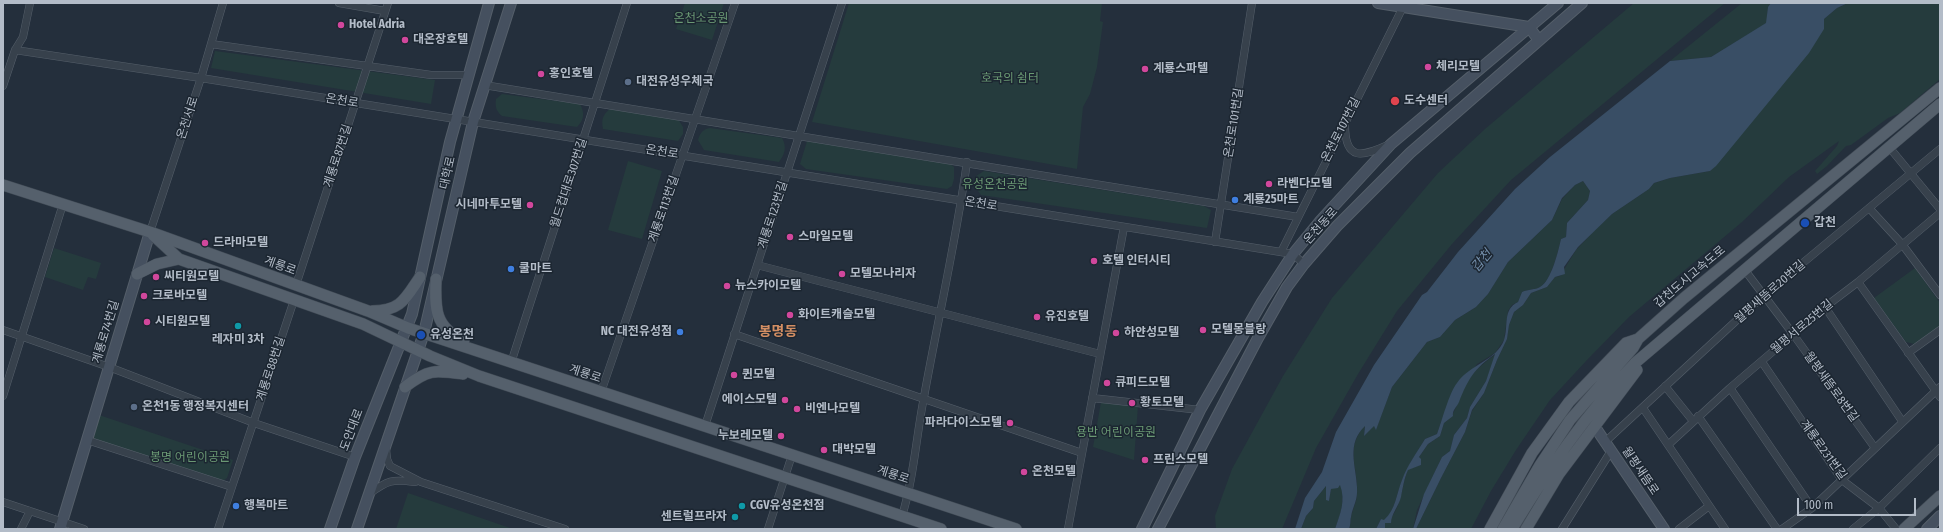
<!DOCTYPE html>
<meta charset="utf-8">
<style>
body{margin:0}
#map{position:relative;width:1943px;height:532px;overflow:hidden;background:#242f3c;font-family:"Fira Sans Condensed",sans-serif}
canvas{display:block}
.frame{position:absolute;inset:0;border:4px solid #b3bcc8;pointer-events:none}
.scale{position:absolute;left:1797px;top:498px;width:119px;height:18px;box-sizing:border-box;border:2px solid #b3bcc8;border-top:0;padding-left:5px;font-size:12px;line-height:14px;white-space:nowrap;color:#b3bcc8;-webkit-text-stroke:3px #1c2631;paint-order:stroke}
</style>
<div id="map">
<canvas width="1943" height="532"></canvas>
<div class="frame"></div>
<div class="scale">100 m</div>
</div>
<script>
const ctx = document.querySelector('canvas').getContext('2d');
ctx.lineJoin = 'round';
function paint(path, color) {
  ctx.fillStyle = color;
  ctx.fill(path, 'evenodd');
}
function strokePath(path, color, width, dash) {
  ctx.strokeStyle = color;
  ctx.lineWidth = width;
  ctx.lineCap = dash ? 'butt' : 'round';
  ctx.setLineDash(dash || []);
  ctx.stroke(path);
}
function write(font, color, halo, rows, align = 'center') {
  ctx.font = font + ' "Fira Sans Condensed","Noto Sans KR",sans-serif';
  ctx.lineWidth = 3;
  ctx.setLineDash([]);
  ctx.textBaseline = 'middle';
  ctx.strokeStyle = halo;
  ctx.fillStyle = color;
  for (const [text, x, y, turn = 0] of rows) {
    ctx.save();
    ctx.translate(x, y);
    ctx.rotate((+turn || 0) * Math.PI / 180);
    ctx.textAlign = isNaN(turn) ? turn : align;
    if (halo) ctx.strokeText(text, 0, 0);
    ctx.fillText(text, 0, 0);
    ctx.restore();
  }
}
paint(new Path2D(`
 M 685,3 L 724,3 L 712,40 L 676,29 Z
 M 849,3 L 1102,3 L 1100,21 L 1103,22 L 1097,67 L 1090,94 L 1083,107 L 1077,169 L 812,122 Z
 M 1634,3 L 1725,3 L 1511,180 L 1452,244 L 1397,311 L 1358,374 L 1316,448 L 1282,529 L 1216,529 L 1215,516 L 1232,469 L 1283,376 L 1332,298 L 1438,173 L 1485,129 Z
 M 1742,3 L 1771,3 L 1768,7 L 1767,23 L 1711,57 L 1670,61 Z
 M 1848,3 L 1940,3 L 1940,79 L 1900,113 L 1888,118 L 1851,145 L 1846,146 L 1827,166 L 1817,174 L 1815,171 L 1837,146 L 1839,141 L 1789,177 L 1742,222 L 1629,317 L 1587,360 L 1550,400 L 1516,450 L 1491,491 L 1471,529 L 1416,529 L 1441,478 L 1465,432 L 1472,411 L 1484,393 L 1497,360 L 1507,339 L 1509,325 L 1514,312 L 1523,305 L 1531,293 L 1547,287 L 1555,277 L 1560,276 L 1576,250 L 1593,232 L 1612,214 L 1649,189 L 1654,183 L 1670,178 L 1710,171 L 1824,19 L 1837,8 Z
 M 215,51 L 435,80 L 431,104 L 211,68 Z
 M 502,94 L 580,104 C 585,113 584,120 577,127 L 502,116 C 496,111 495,107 496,99 Z
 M 611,108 L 678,119 L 683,127 L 683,134 L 678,141 L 603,129 C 601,119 603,114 611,108 Z
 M 710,128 L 782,138 C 787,147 785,154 779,162 L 704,150 L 698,140 C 700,133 703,129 710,128 Z
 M 808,138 L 949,163 L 954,167 L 954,179 L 952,186 L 947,189 L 806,169 L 800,164 Z
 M 628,161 L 662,171 L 642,239 L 608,230 Z
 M 984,171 L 1204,206 L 1211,210 L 1207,228 L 981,195 L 975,187 L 976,176 Z
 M 1583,181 L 1590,191 L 1588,200 L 1567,223 L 1566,237 L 1561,239 C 1558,252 1551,281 1540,287 C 1535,290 1528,289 1522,292 L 1518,302 L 1512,305 L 1508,311 L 1504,340 L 1495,353 L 1477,364 L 1441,422 L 1437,434 L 1425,439 C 1417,452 1408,466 1402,481 C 1396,495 1396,509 1384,521 L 1381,519 L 1376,529 L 1349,529 C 1351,524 1350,521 1351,517 C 1354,505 1358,500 1357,487 C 1356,461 1346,448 1365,425 L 1364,436 L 1374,425 L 1376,429 L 1392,387 L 1427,342 L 1440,337 L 1455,320 L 1476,307 L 1488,294 L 1508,262 L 1552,220 L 1562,199 L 1575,185 Z
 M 54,248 L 101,263 L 96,279 L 88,277 L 83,290 L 45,277 Z
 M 1915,268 L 1940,303 L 1940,326 L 1915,344 L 1906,342 L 1874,298 Z
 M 1496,354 L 1486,381 L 1470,407 L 1467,418 L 1454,435 L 1450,451 L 1442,457 L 1417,510 L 1413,529 L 1385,529 L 1385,523 C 1402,511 1401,487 1408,469 L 1421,465 L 1419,457 L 1428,444 L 1440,436 L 1444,423 C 1458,414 1459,393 1468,380 C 1475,370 1486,361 1496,354 Z
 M 1101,402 L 1138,406 L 1134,460 L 1093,447 Z
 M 99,415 L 233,460 L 227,478 L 221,482 L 91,438 Z
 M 1341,485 C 1345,501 1341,513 1335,529 L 1301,529 L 1306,516 L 1313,508 L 1314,501 L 1326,486 L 1329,501 L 1331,489 Z
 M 408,493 L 513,529 L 396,529 Z`), '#253b3d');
paint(new Path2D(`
 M 1771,3 L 1848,3 L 1837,8 L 1824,19 L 1824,29 L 1809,53 L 1716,166 L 1710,171 L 1670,178 L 1654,183 L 1649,189 L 1612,214 L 1578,247 L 1564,267 L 1565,274 L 1555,277 L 1547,287 L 1531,293 L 1523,305 L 1514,312 L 1509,325 L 1507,339 L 1497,360 L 1484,393 L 1472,410 L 1465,432 L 1441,478 L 1416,529 L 1413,529 L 1424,494 L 1442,457 L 1450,451 L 1454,435 L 1467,418 L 1470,407 L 1486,381 L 1495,354 C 1474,369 1468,379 1459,402 C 1457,407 1452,410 1453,416 L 1444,423 L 1440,436 L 1428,444 L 1419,457 L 1421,459 L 1421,465 L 1408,470 C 1404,479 1403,487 1401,497 C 1399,506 1391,514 1391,523 L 1385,523 L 1385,529 L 1376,529 L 1381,519 L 1384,520 C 1396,509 1396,495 1402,480 C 1407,466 1417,452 1425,439 L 1437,434 C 1442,421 1449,393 1457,383 C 1469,365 1497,360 1504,340 C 1509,326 1502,310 1518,302 L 1522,292 C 1528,289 1535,290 1540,287 C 1551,281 1558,252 1561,239 L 1566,237 L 1567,223 L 1588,200 L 1590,191 L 1583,181 L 1575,185 L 1562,198 L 1552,220 L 1508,262 L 1488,294 L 1476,307 L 1455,320 L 1440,337 L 1427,342 L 1392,387 L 1376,430 L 1374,426 L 1364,436 L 1365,426 C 1346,444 1356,465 1357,487 C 1358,501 1353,505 1351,517 C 1350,521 1351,524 1349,529 L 1335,529 C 1340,514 1346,501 1340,485 L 1338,488 L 1331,489 L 1329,501 L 1326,500 L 1326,486 L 1314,501 L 1313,508 L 1306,516 L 1301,529 L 1295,529 L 1305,498 L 1322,472 L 1336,432 L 1374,365 L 1422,295 L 1427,292 L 1458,252 L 1515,189 L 1550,157 L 1670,61 L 1711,57 L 1766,23 L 1768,7 Z`), '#394e65');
const street = new Path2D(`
 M 339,3 L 385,11
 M 211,44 L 431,75 L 468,75
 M 15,50 L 201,78 L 1293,254 L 1304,264
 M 484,85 L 1298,217
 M 3,86 L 15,50 L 23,37 L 30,3
 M 1345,125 C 1345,161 1362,157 1388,145
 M 1889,147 L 1940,209
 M 1869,208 L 1902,244 L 1940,295
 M 150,232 L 201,78 L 223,3
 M 1215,242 L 1252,3
 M 1281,252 L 1403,7
 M 757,265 L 1100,354
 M 1744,269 L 1793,334 L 1875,448
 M 1858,282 L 1940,397
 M 296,285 L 388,3
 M 1825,307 L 1902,421
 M 3,330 L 109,367 L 254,423 L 355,457
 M 734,334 L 1082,453
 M 1908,353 L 1940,330
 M 1762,362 L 1842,480 L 1879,508 L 1896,529
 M 511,363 L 627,3
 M 1665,386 L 1693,421
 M 1730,388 L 1812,508
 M 601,392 L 735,3
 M 3,396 L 63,204
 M 1092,398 L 1200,410
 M 1643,408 L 1725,529
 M 1698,416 L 1777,529
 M 705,426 L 842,3
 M 87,440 L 232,487
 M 1605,442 L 1763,296 L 1940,149
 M 1668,445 L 1730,388 L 1825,307 L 1858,282 L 1940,213
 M 386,449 L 387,459 L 390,466 L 421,482 L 565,529
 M 369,494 C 388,480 392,479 415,482
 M 3,502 L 84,529
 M 902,516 C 914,478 916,437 924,397 C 938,319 956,241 967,162
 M 21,529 L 30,511
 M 218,529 L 294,300
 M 768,529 L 792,455
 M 1068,529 L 1124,227
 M 1562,529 L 1611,451
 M 1679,529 L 1709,506
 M 1782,529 L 1812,508 L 1940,387
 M 1853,529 L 1879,508 L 1940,448`);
const secondary = new Path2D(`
 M 1378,3 L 1529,27 L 1538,39
 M 1595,427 L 1664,529
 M 60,529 L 150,232
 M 330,529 L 355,457 L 412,314 L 450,142 L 489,3
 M 357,529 L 424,333 L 473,122 L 511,3
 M 1142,529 L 1200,410 L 1262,302 L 1293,254 L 1321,220 L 1391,144 L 1558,3
 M 1158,529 L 1258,338 L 1287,287 L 1304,264 L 1337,226 L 1410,153 L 1582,3
 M 1927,529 L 1940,516`);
const primary = new Path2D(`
 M 3,185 L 150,232 L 368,311 L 408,328 L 1016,529
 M 153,235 L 179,259 L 363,324 L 430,356 L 479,376 L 941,529
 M 137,274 L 157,264 L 179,259
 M 436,279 C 435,307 434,328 464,340
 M 372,311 C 401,311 405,299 420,277
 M 405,387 C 428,369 434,370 463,374
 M 1490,529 L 1532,453 L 1569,402 L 1626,343 L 1638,339
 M 1503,529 L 1540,465 L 1570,420 L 1633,348 L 1638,339 L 1684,298 L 1940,88
 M 1512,529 C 1550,467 1584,416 1635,363 L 1940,104
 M 1526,529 L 1559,474 L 1637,370
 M 1904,529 L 1940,496`);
strokePath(street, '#555f6a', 8);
strokePath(secondary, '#555f6a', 12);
strokePath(primary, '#404a55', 12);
strokePath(street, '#37414c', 7);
strokePath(secondary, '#45505f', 10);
strokePath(primary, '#55606c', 11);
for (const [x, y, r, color] of [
 [341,25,4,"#d1479c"],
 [405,40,4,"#d1479c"],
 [1428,67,4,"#d1479c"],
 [1145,69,4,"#d1479c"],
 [541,74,4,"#d1479c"],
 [628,82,4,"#5c6f8a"],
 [1395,101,5,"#e0444e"],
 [1269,184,4,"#d1479c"],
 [1235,200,4,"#3f7fe0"],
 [530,205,4,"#d1479c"],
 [1805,223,5,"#1a4fb4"],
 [790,237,4,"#d1479c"],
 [205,243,4,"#d1479c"],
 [1094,261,4,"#d1479c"],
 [511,269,4,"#3f7fe0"],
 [842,274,4,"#d1479c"],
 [156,277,4,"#d1479c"],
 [727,286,4,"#d1479c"],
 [144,296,4,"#d1479c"],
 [790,315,4,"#d1479c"],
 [1037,317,4,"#d1479c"],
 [147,322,4,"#d1479c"],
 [238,326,4,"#0f9aa8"],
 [1203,330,4,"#d1479c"],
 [680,332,4,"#3f7fe0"],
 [1116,333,4,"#d1479c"],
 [421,335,5,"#1a4fb4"],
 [734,375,4,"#d1479c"],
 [1107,383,4,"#d1479c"],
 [785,400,4,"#d1479c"],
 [1132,403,4,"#d1479c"],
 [134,407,4,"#5c6f8a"],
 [797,409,4,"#d1479c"],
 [1010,423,4,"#d1479c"],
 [781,436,4,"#d1479c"],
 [824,450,4,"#d1479c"],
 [1145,460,4,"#d1479c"],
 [1024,472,4,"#d1479c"],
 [236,506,4,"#3f7fe0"],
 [742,506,4,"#0f9aa8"],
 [735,517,4,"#0f9aa8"]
]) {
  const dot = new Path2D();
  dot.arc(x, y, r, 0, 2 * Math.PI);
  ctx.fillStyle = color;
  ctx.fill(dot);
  strokePath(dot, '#1c2631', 1.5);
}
write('12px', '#6a9873', '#1c2631', [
 ["온천소공원",701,19],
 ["호국의 쉼터",1010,79],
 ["유성온천공원",995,185],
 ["용반 어린이공원",1116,433],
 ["봉명 어린이공원",190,458]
]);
write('bold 12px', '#b3bcc8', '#1c2631', [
 ["Hotel Adria",349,25],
 ["대온장호텔",413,40],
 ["체리모텔",1436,67],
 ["계룡스파텔",1153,69],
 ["홍인호텔",549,74],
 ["대전유성우체국",636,82],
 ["도수센터",1404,101],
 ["라벤다모텔",1277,184],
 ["계룡25마트",1243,200],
 ["시네마투모텔",522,205,"right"],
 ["갑천",1814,223],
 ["스마일모텔",798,237],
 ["드라마모텔",213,243],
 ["호텔 인터시티",1102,261],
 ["쿨마트",519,269],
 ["모텔모나리자",850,274],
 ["씨티원모텔",164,277],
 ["뉴스카이모텔",735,286],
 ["크로바모텔",152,296],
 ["화이트캐슬모텔",798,315],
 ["유진호텔",1045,317],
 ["시티원모텔",155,322],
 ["모텔몽블랑",1211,330],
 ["NC 대전유성점",672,332,"right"],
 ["하얀성모텔",1124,333],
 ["유성온천",430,335],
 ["레자미 3차",238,340,"center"],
 ["퀸모텔",742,375],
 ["큐피드모텔",1115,383],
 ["에이스모텔",777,400,"right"],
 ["황토모텔",1140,403],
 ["온천1동 행정복지센터",142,407],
 ["비엔나모텔",805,409],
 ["파라다이스모텔",1002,423,"right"],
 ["누보레모텔",773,436,"right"],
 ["대박모텔",832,450],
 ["프린스모텔",1153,460],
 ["온천모텔",1032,472],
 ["행복마트",244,506],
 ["CGV유성온천점",750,506],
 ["센트럴프라자",727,517,"right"]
], 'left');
write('12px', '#b3bcc8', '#1c2631', [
 ["온천로",342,101,9],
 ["온천서로",188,118,-72],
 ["온천로101번길",1234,123,-81],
 ["온천로107번길",1341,130,-63],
 ["온천로",662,152,9],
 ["계룡로87번길",338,156,-72],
 ["대학로",448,173,-77],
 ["월드컵대로307번길",569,183,-72],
 ["온천로",981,204,9],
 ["계룡로113번길",664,209,-71],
 ["계룡로123번길",773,215,-72],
 ["온천동로",1321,226,-48],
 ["계룡로",280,266,20],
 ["갑천도시고속도로",1690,277,-40],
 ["월평새뜸로20번길",1770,292,-41],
 ["월평서로25번길",1802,327,-40],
 ["계룡로74번길",106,332,-73],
 ["계룡로88번길",271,369,-72],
 ["계룡로",585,374,18],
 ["월평새뜸로8번길",1831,387,54],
 ["도안대로",352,430,-69],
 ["계룡로231번길",1823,450,54],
 ["월평새뜸로",1640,471,56],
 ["계룡로",893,475,18]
]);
write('italic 13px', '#738eaa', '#1c2631', [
 ["갑천",1482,261,-50]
]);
write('bold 14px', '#d28e63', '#1c2631', [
 ["봉명동",778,332]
]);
</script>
